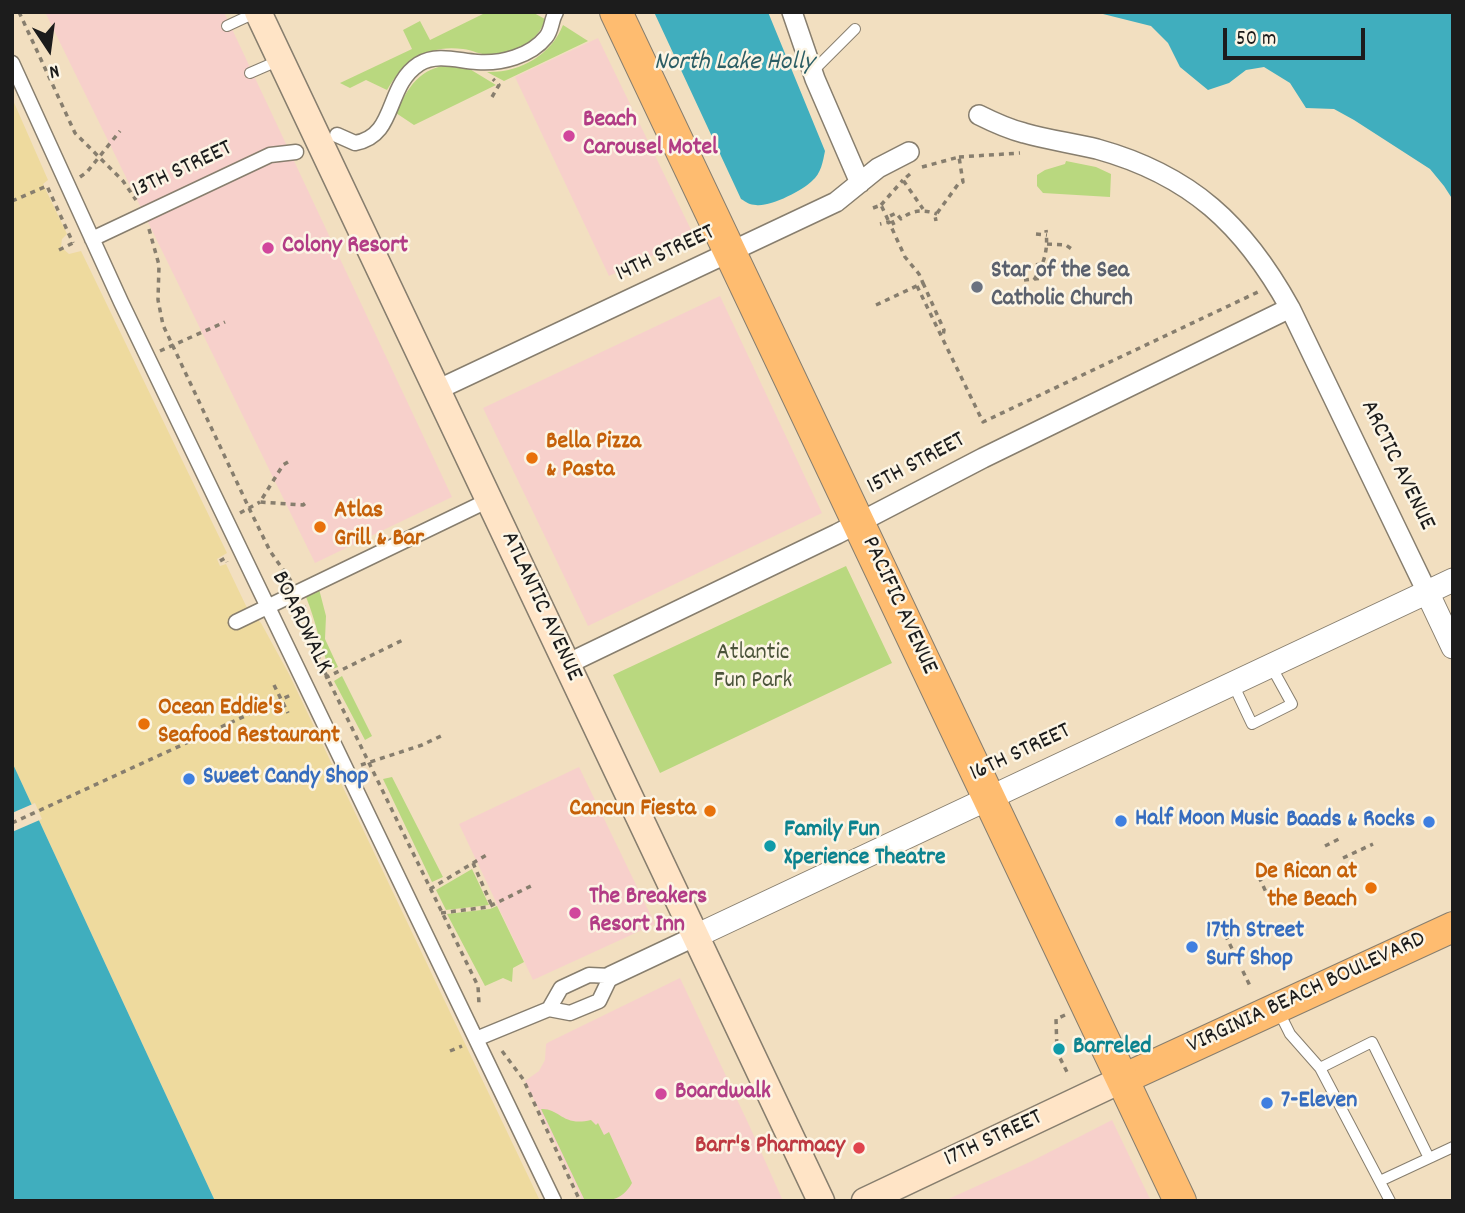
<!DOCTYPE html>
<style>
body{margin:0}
#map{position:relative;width:1465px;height:1213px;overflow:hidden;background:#f2dfc0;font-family:Dekko,sans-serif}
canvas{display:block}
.frame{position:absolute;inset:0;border:14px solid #1c1c1c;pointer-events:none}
.north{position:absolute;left:14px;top:14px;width:70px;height:70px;-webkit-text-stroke:5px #fcf5e5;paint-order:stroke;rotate:167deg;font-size:19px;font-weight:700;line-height:28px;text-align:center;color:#1c1c1c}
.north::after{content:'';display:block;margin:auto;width:24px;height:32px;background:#1c1c1c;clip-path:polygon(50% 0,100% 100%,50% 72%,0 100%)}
.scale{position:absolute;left:1223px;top:28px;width:142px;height:32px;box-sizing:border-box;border:4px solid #1c1c1c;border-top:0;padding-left:9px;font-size:21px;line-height:24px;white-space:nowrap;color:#1c1c1c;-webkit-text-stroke:5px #fcf5e5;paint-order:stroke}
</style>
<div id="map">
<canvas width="1465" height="1213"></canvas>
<div class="frame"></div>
<div class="north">N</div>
<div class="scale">50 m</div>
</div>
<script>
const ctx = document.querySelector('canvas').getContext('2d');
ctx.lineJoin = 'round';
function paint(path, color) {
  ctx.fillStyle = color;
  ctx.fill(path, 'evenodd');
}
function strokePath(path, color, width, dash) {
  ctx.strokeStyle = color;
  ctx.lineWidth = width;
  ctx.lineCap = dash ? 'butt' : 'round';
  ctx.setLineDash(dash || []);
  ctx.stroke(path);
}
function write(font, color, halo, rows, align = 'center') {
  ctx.font = font + ' Dekko,sans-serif';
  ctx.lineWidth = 5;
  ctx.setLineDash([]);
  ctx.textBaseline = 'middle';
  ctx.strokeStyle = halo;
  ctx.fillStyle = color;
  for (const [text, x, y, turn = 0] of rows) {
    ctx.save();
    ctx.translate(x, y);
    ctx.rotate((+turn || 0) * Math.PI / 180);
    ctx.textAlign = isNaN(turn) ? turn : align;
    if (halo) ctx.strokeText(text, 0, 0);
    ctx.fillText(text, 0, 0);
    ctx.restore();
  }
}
paint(new Path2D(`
 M 45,12 L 224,12 L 452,497 L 315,563 Z
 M 598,38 L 694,236 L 609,276 L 515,77 Z
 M 720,296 L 822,513 L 588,626 L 483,408 Z
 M 579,767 L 655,924 L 533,980 L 459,824 Z
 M 680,978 L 749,1125 L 783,1201 L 583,1201 L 525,1081 L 539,1071 L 545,1060 L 546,1044 L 549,1042 Z
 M 1112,1120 L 1151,1201 L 944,1201 L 1032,1161 Z`), '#f7d0cb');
paint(new Path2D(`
 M 487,12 L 532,12 L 545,19 C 539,42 513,55 490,55 C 481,55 472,50 463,49 C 429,44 403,61 387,90 L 366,80 L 350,88 L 340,83 L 412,49 L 403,30 L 420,21 L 430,40 Z
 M 563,25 L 588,41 L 504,81 L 487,72 C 520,73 551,55 563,25 Z
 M 451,65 L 468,68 L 496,85 L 414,125 L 396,113 C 408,87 420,67 451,65 Z
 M 1066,161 L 1096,167 L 1111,174 L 1110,197 L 1043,193 L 1037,186 L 1037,175 L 1045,170 L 1065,164 Z
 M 846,566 L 892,663 L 660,773 L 613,675 Z
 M 319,589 L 326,616 L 325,639 L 338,667 L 330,670 C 320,646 316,621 306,597 Z
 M 342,676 L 372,736 L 365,740 L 334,681 Z
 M 392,777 L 443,877 L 432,882 L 383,779 Z
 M 472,869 L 489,905 L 446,910 L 436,890 Z
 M 497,906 L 524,962 L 513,968 L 512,982 L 503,978 L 485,986 L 447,914 L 490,909 Z
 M 541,1109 C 560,1108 562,1127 591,1120 L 596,1125 L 598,1123 L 604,1135 L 609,1132 L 632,1183 C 621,1203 606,1201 585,1201 Z`), '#b9d87f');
paint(new Path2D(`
 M 12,98 L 48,180 L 43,184 L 67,234 L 62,239 L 61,247 L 69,254 L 81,251 L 227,553 L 217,559 L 220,566 L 226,564 L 248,610 L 261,623 L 289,674 L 540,1201 L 215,1201 L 12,762 Z`), '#eeda9e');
paint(new Path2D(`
 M 654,12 L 768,12 L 825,151 C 823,161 821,174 812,181 C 802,191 770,207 756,205 C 750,205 746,202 741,199 Z
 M 1095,12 L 1453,12 L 1453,200 L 1444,186 L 1430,169 L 1354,120 L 1334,109 L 1306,108 L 1290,83 L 1264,67 L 1246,70 L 1229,83 L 1208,90 L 1180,67 L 1168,43 L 1151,26 Z
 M 12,762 L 215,1201 L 12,1201 Z`), '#40aebe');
paint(new Path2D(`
 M 35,803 L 42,819 L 12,832 L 12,813 Z`), '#f2dfc0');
const service = new Path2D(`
 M 227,26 L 257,12
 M 813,71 L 855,29
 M 250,73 L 280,60
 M 1233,684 L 1252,724 L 1292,704 L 1271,666
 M 1279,1012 L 1290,1034 L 1320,1068 L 1390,1201
 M 1320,1068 L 1372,1042 L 1429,1158
 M 1380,1181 L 1453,1147`);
const pedestrian = new Path2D(`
 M 12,63 L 121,302 L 554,1201
 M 337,135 L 355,143 C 397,136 385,86 419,64 C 437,53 459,61 477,62 C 501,64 531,56 546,37 C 552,30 551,20 556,12
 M 92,239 L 270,155 L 296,152
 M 236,622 L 489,500
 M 476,1039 L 549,1009 L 570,1013 L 599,1001 L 611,976 L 589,975 L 561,988 L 549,1009`);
const minor = new Path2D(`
 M 792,12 L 815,79 L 860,183
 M 979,115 C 993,122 1008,129 1024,133 C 1048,140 1073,143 1097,149 C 1191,175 1244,225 1290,308 L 1427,592
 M 437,390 L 836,202 L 878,168 L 909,152
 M 567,664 L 837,534 L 983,458 L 1290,308
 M 611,976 L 696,936`);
const tertiary = new Path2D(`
 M 1427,592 L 1453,647
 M 696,936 L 1453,580`);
const secondary = new Path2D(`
 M 258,12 L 821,1201
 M 865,1201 L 1123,1079`);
const primary = new Path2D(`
 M 1123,1079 L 1453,927`);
const trunk = new Path2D(`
 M 616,12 L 1180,1201`);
strokePath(service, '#877e6e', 12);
strokePath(pedestrian, '#877e6e', 17);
strokePath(minor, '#877e6e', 22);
strokePath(tertiary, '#877e6e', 25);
strokePath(secondary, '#877e6e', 29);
strokePath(primary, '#877e6e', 32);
strokePath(trunk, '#877e6e', 34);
strokePath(new Path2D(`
 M 19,12 L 75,133 L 123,181 L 136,200
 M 492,97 L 499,85 L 493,79
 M 959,157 L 1020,153
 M 922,167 L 959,157 L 963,182 L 959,183 L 935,216 L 936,221
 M 910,174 L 903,180 L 923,209
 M 80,177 L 87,172 L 120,131
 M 12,201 L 47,186 L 73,243
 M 881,205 L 903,180
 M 873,208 L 881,205 L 889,222
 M 894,225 L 890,216 L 896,213 L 901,219 C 912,210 923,209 937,214
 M 149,229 L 159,265 L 158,300 L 163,325 L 249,508 L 270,551 L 291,581
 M 1036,234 L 1047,235
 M 1047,244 L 1066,245 L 1073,250
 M 59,250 L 73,243
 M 1026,266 L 1043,264
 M 1024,280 L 1043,278
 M 1034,280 C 1045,262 1048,250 1046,230
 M 923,283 L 944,330 L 943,336
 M 917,286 L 983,422 L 1258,292
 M 876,305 L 923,283 L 919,274 L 905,257 L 889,222 L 880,224
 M 160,351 L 225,322
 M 288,462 L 283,465 L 260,502 L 303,505 L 307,502
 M 240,513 L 260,502
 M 220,561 L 225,558 L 227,562
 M 304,606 L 314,645 L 327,677 L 478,986 L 479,1004
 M 325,678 L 405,639
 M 274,685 L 288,713
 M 361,765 L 422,745 L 441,736
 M 12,823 L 293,694
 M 1325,846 L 1339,839
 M 1343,858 L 1373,844
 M 473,863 L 492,906
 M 1259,877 L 1271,903
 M 430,889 L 488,854
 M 441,913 L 488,907 L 531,886
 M 1221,926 L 1251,988
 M 1065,1015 L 1056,1019 L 1057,1052 L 1068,1074
 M 450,1051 L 462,1046
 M 502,1051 L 523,1079 L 580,1201`), '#877e6e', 3.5, [5, 5]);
strokePath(service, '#fff', 10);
strokePath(pedestrian, '#fff', 14);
strokePath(minor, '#fff', 19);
strokePath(tertiary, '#fff', 23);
strokePath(secondary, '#ffe4c6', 26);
strokePath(primary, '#febc70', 30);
strokePath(trunk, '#febc70', 32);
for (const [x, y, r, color] of [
 [569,136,7,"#d1479c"],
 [268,248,7,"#d1479c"],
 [977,287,7,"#6b7280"],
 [532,458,7,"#e8710a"],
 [320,527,7,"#e8710a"],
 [144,724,7,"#e8710a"],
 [189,779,7,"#3f7fe0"],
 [710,811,7,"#e8710a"],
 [1121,821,7,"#3f7fe0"],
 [1429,822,7,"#3f7fe0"],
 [770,846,7,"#0f9aa8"],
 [1371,888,7,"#e8710a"],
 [575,913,7,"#d1479c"],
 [1192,947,7,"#3f7fe0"],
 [1059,1049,7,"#0f9aa8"],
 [661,1094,7,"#d1479c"],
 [1267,1103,7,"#3f7fe0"],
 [859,1148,7,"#e0444e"]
]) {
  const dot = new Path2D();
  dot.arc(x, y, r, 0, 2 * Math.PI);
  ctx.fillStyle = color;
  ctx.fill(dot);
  strokePath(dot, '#fcf5e5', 2.5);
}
write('bold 24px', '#b23c85', '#fcf5e5', [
 ["Beach",583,122],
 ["Carousel Motel",583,150],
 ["Colony Resort",282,248],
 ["The Breakers",589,899],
 ["Resort Inn",589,927],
 ["Boardwalk",675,1094]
], 'left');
write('24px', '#1c1c1c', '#fcf5e5', [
 ["13TH STREET",183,171,-25],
 ["14TH STREET",666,255,-25],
 ["15TH STREET",917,465,-28],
 ["ARCTIC AVENUE",1396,466,64],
 ["PACIFIC AVENUE",898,606,65],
 ["ATLANTIC AVENUE",540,607,65],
 ["BOARDWALK",300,623,64],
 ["16TH STREET",1021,754,-25],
 ["VIRGINIA BEACH BOULEVARD",1307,994,-25],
 ["17TH STREET",994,1140,-25]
]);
write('bold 24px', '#5b616d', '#fcf5e5', [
 ["Star of the Sea",991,273],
 ["Catholic Church",991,301]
], 'left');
write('bold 24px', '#c56008', '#fcf5e5', [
 ["Bella Pizza",546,444],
 ["& Pasta",546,472],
 ["Atlas",334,513],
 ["Grill & Bar",334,541],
 ["Ocean Eddie's",158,710],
 ["Seafood Restaurant",158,738],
 ["Cancun Fiesta",696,811,"right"],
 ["De Rican at",1357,874,"right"],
 ["the Beach",1357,902,"right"]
], 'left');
write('24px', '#4b543a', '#fcf5e5', [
 ["Atlantic",753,655],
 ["Fun Park",753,683]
]);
write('bold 24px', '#366cbe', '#fcf5e5', [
 ["Sweet Candy Shop",203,779],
 ["Half Moon Music",1135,821],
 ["Baads & Rocks",1415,822,"right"],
 ["17th Street",1206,933],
 ["Surf Shop",1206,961],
 ["7-Eleven",1281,1103]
], 'left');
write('bold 24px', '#0d838f', '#fcf5e5', [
 ["Family Fun",784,832],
 ["Xperience Theatre",784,860],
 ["Barreled",1073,1049]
], 'left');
write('bold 24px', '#be3a42', '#fcf5e5', [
 ["Barr's Pharmacy",845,1148]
], 'right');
write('italic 26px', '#2c5e65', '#fcf5e5', [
 ["North Lake Holly",734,64]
]);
</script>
